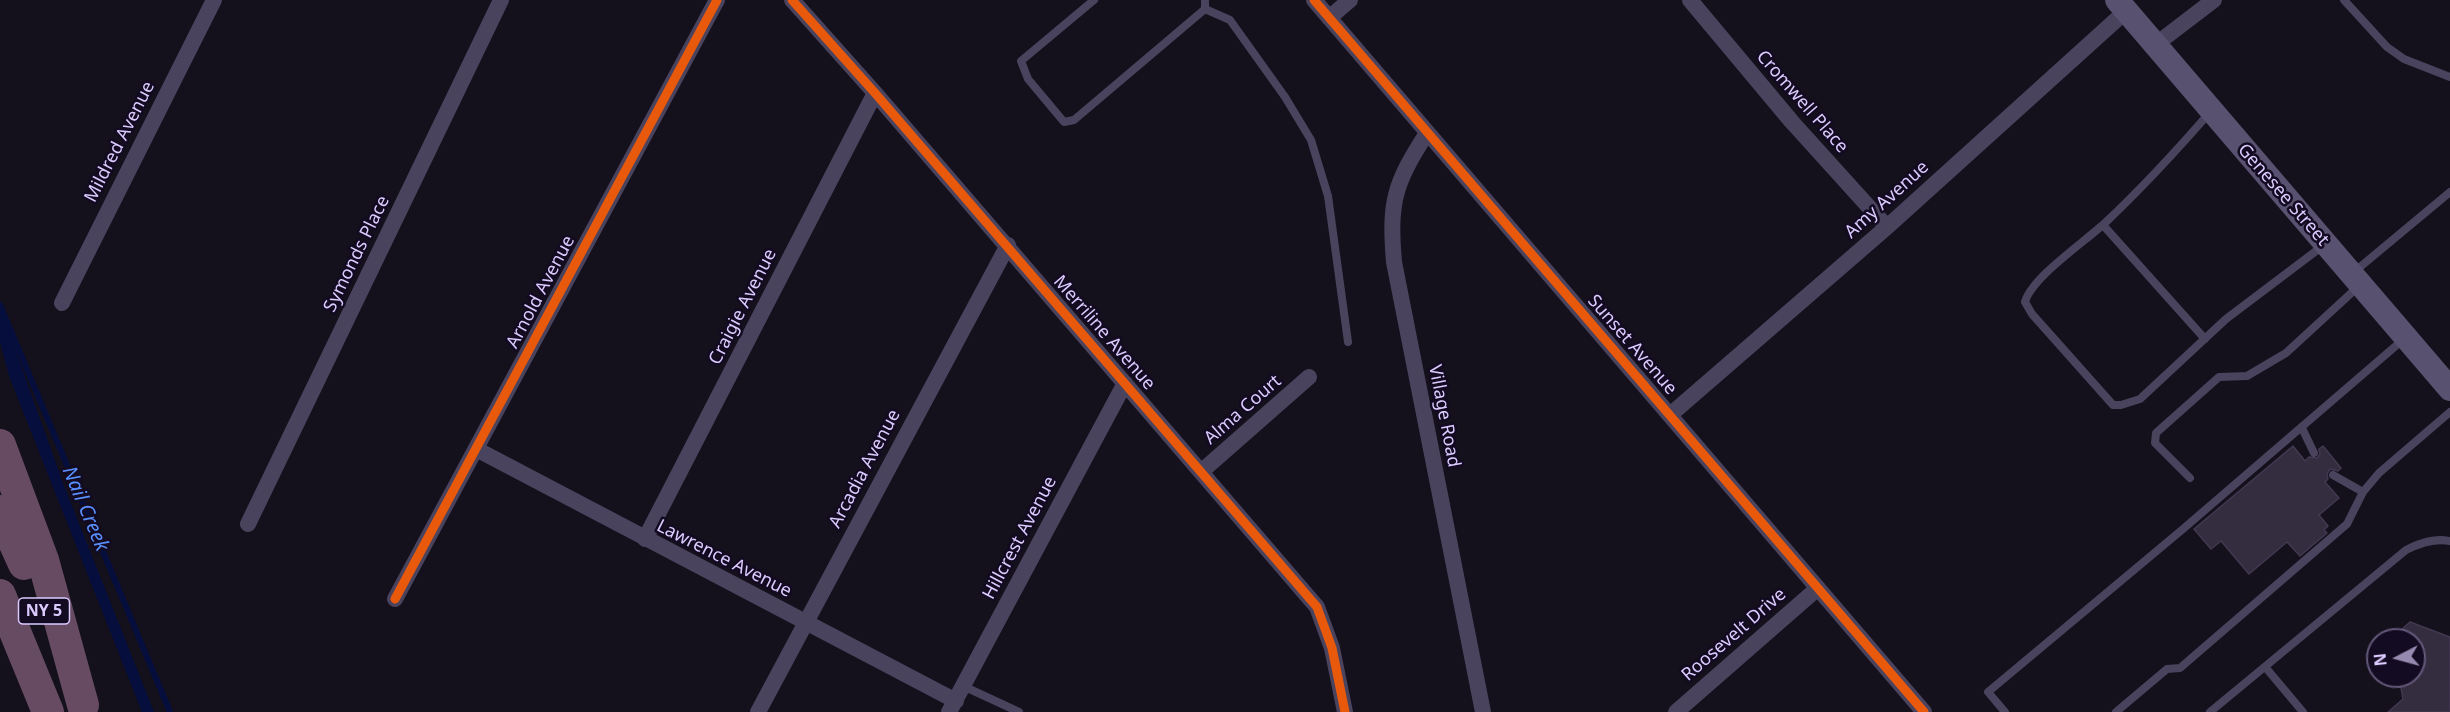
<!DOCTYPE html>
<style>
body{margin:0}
#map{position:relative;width:2450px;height:712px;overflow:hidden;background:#14101c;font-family:"Noto Sans",sans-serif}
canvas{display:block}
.north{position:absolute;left:2366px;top:628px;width:60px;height:60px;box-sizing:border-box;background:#130b21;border:2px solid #63587a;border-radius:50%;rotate:264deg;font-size:16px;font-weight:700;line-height:24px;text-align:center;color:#dccbff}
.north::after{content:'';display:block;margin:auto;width:21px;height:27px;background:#968ab0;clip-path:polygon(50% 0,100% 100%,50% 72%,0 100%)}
</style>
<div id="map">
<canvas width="2450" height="712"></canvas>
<div class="north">N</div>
</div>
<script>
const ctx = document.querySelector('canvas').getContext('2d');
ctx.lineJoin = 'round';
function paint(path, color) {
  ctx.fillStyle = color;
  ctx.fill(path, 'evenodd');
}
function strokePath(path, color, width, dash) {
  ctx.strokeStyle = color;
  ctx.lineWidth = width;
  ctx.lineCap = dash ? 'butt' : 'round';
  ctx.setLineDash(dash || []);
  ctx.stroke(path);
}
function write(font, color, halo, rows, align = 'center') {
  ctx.font = font + ' "Noto Sans",sans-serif';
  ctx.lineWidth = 5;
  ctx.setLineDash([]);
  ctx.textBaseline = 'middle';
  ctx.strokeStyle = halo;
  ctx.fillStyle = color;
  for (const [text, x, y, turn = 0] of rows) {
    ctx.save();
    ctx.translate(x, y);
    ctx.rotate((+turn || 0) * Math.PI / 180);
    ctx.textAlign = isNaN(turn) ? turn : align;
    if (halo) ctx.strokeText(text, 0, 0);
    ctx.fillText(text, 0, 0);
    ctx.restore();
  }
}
paint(new Path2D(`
 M 0,307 L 63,483 L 154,712 L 142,712 L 9,376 L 0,342 Z`), '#050e3d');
strokePath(new Path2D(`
 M 0,305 L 170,712`), '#050e3d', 6);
const building = new Path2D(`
 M 2293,446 L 2305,461 L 2309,457 L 2317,458 L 2320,454 L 2319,449 L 2323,446 L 2341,468 L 2338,471 L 2330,469 L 2327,474 L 2328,479 L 2325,482 L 2339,498 L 2319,515 L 2328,526 L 2324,530 L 2327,533 L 2300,556 L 2287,542 L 2249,574 L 2221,541 L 2211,549 L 2194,529 Z
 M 2410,622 L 2450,637 L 2450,712 L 2388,712 L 2403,699 L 2399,676 L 2414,676 L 2414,640 L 2390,640 Z`);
paint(building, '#342d3f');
strokePath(building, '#423951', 1.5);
strokePath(new Path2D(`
 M 1094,0 L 1021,61 L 1028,79 L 1064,122 L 1074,120 L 1205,9 L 1205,0
 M 2344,0 L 2387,47 L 2404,59 L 2450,77
 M 1205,9 L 1230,20 L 1285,97 L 1311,140 L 1328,196 L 1348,342
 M 2211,111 C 2178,149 2143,187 2106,222 C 2086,241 2032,277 2025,302 L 2032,314 L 2113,405 L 2121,405 L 2140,399 L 2226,319 L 2324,245
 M 2103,225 L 2205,339
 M 2354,272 L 2450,192
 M 2302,428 L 2314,453
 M 2333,475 L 2363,492
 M 2190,478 L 2155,443 L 2156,433 L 2219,377 L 2247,376 L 2286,353 L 2360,285
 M 2266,668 L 2303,712
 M 963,686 L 1019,712
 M 2005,712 L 1988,692 L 2183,529 L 2405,338
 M 2116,712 L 2167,669 L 2180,668 L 2347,524 L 2363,492 L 2379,473 L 2450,412
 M 2210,712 L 2406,550 C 2420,543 2434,538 2450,541`), '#4a435e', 8);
strokePath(new Path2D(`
 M 792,0 L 875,93 L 1317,607 L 1332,648 L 1345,712
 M 1314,0 L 1924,712
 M 1690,0 L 1792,122 L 1887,227
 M 1329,18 L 1350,0
 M 2155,45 L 2214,0
 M 1427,133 C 1394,184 1389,202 1394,262 L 1483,712
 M 62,303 L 214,0
 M 1670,415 L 1887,227 L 2126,11
 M 476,449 L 956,701
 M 1202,471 L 1309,377
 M 248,524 L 501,0
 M 645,539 L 875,93
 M 395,599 L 717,0
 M 758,712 L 1008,245
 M 949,712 L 1125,383
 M 1676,712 L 1818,588`), '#4a435e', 16);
strokePath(new Path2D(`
 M 2117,0 L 2450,389`), '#595170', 24);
strokePath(new Path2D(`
 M 0,445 L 43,560 L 83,705
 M 0,511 L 24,564
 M 0,595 L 48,712`), '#664b62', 32);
strokePath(new Path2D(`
 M 792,0 L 875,93 L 1317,607 L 1332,648 L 1345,712
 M 1314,0 L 1924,712
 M 395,599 L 717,0`), '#e8590c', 9);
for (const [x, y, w] of [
 [44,611,51]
]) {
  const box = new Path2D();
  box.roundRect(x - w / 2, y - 13, w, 26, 4.5);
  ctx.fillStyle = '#130b21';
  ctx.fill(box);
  strokePath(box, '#dccbff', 1.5);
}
write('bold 16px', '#dccbff', null, [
 ["NY 5",44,611]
]);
write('18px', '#dccbff', '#130b21', [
 ["Cromwell Place",1802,102,49],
 ["Mildred Avenue",120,142,-63],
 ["Genesee Street",2283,195,49],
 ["Amy Avenue",1887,200,-42],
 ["Symonds Place",357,254,-64],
 ["Arnold Avenue",541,292,-62],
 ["Craigie Avenue",743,307,-63],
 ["Merriline Avenue",1104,333,49],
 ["Sunset Avenue",1632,345,49],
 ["Alma Court",1243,410,-41],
 ["Village Road",1444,416,79],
 ["Arcadia Avenue",865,469,-62],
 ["Hillcrest Avenue",1020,538,-62],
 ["Lawrence Avenue",724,559,27],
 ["Roosevelt Drive",1734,635,-41]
]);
write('italic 20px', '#5990ff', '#130b21', [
 ["Nail Creek",85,509,67]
]);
</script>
